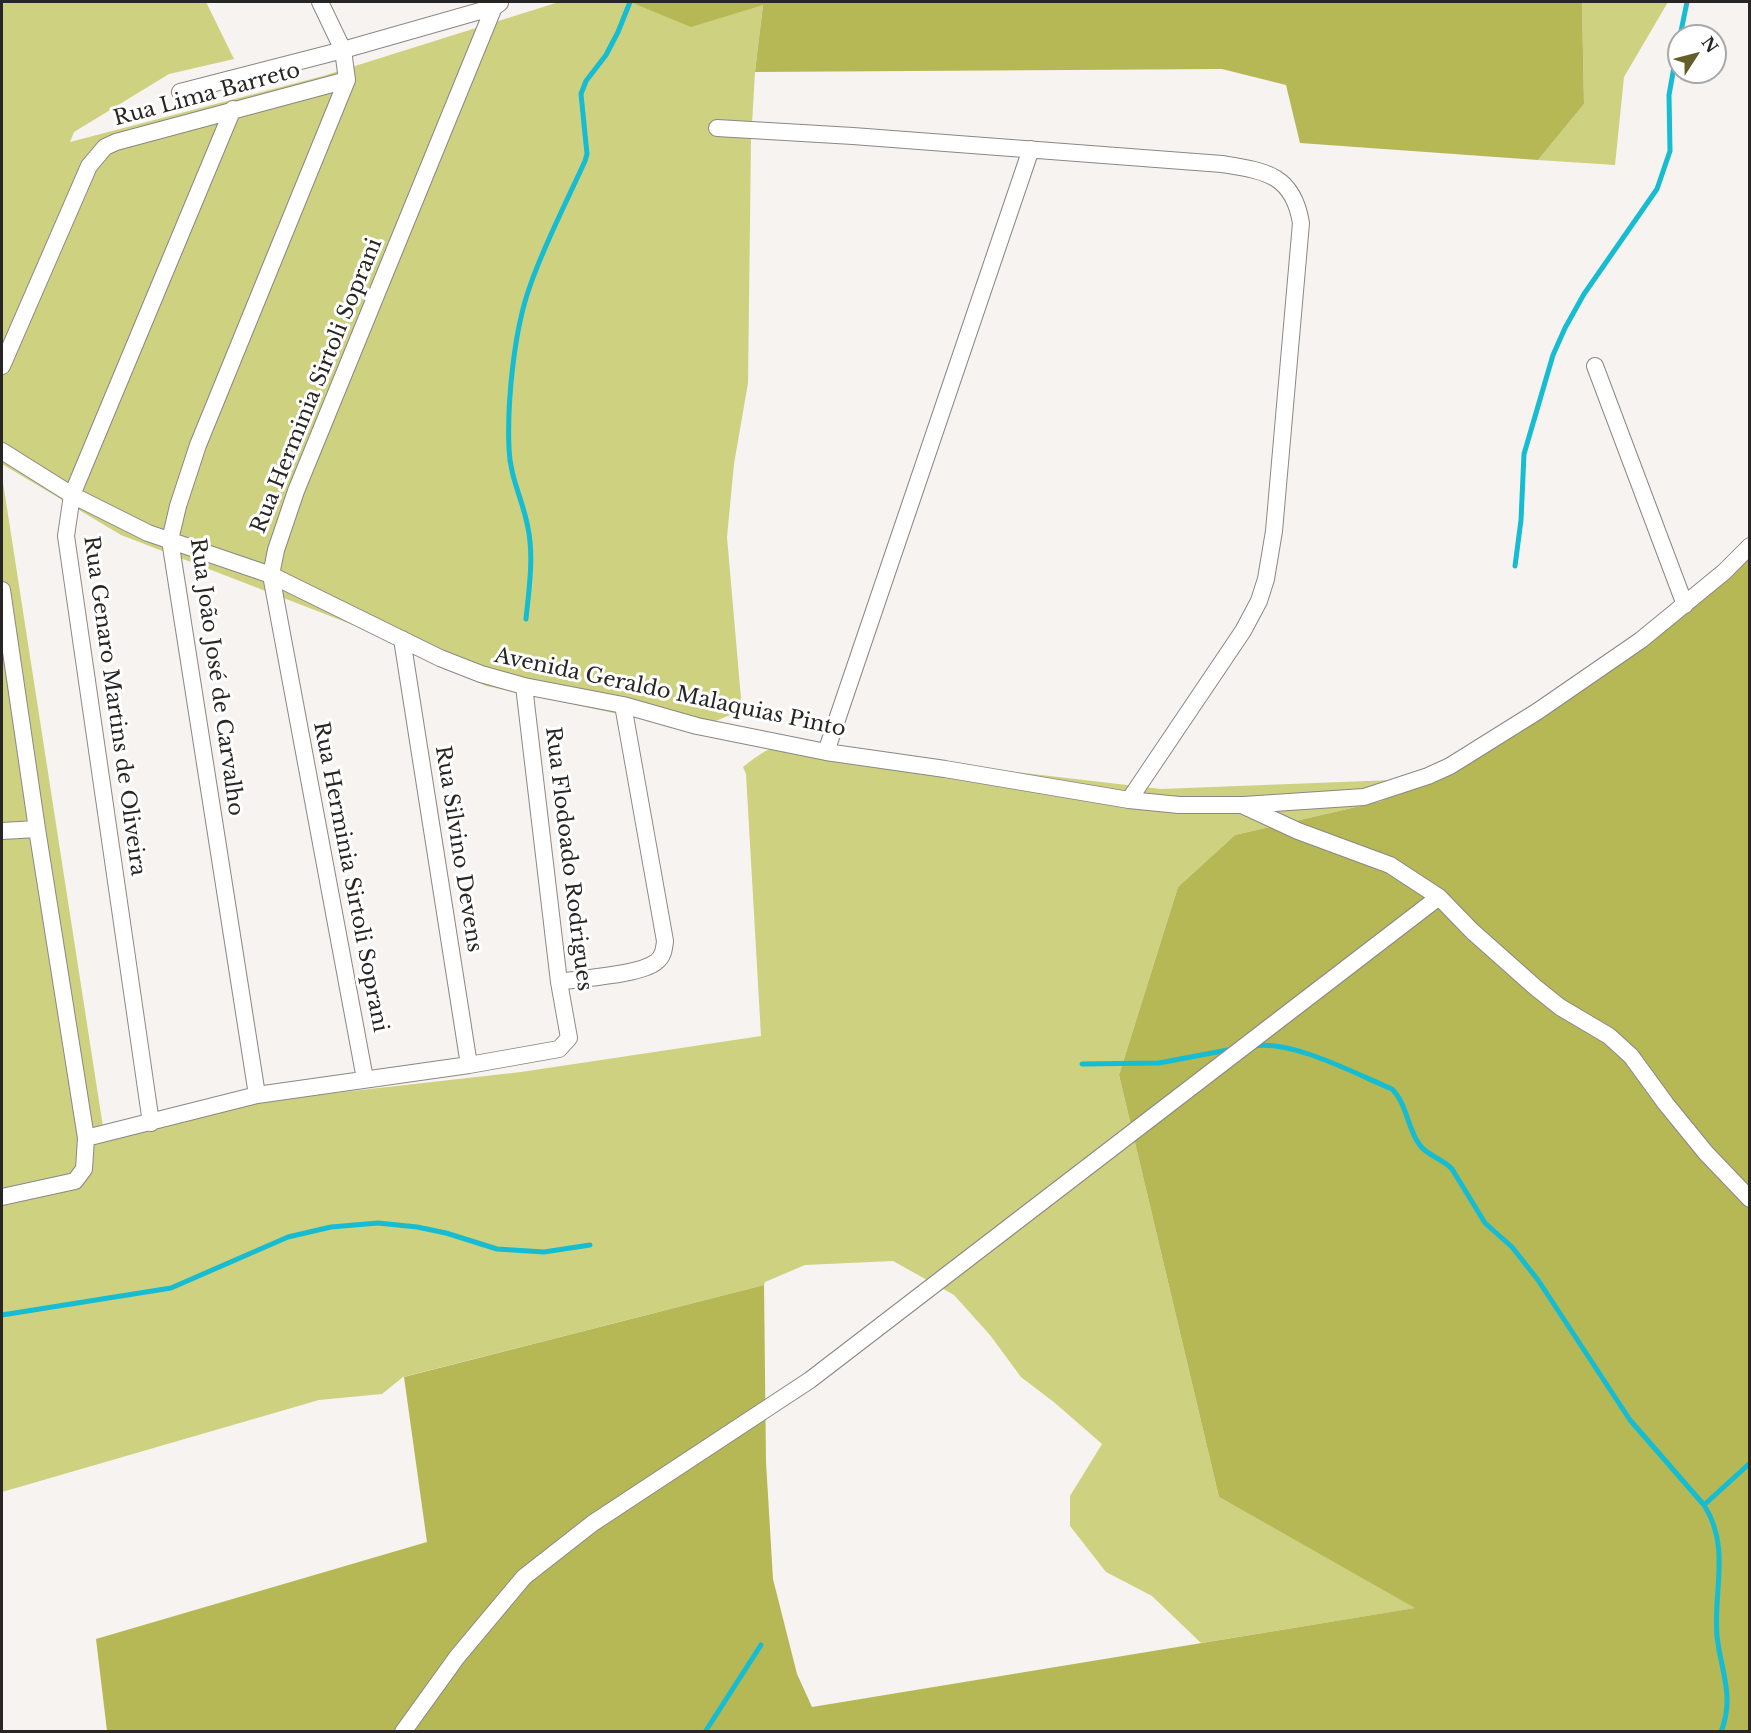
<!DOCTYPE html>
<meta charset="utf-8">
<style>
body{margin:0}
#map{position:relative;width:1751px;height:1733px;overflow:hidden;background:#f7f3f0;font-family:"Libre Baskerville",serif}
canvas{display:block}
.frame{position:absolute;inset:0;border:3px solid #282625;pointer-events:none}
.north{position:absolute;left:1667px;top:24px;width:60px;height:60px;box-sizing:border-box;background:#fff;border:2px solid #a9a8a8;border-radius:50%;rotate:54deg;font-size:16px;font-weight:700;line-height:24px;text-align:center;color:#282625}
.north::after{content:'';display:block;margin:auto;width:21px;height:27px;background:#665e2a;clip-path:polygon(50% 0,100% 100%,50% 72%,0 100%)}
</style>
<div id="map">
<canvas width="1751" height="1733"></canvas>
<div class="frame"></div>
<div class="north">N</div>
</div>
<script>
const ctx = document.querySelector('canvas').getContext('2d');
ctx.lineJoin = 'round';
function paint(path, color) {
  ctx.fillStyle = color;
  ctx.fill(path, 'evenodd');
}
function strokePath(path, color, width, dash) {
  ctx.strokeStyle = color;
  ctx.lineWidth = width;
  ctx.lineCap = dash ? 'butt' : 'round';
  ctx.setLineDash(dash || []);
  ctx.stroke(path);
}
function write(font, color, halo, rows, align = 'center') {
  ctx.font = font + ' "Libre Baskerville",serif';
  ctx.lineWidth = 6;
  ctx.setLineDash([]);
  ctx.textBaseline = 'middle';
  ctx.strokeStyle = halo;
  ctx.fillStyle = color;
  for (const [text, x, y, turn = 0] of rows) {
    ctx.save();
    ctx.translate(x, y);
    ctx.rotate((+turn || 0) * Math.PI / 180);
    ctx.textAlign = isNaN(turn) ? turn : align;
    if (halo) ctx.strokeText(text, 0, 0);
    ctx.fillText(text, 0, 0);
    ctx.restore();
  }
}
paint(new Path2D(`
 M 2,2 L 206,2 L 234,59 L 169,74 L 74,132 L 70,142 L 323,76 L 559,2 L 630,2 L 691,26 L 763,4 L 755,72 L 751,141 L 748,383 L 734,464 L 727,537 L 742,710 L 694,730 L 486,686 L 361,628 L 121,535 L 2,464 Z
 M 1582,2 L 1668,2 L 1624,77 L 1615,165 L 1538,160 L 1584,104 Z
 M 2,476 L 103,1127 L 218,1106 L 521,1072 L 761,1036 L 746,774 L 743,767 C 761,753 780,738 802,747 L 1161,789 L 1419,779 L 1382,801 L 1235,835 L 1178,887 L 1119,1075 L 1219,1497 L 1416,1608 L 1201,1643 L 1152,1596 L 1106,1572 L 1070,1526 L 1070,1496 L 1102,1444 L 1055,1403 L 1021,1377 L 990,1335 L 954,1295 L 893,1261 L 805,1265 L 765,1282 L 764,1285 L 403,1377 L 382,1394 L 319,1400 L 2,1492 Z`), '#ced17f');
paint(new Path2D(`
 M 630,2 L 1582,2 L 1584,104 L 1538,160 L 1300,143 L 1286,85 L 1222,69 L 755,72 L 763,5 L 691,27 Z
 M 1749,551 L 1749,1731 L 107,1731 L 96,1639 L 427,1542 L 404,1377 L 764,1285 L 766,1462 L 773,1579 L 797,1674 L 812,1707 L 1415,1608 L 1219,1497 L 1119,1075 L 1178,887 L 1235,835 L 1382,801 L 1588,683 Z`), '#b5b854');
strokePath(new Path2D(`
 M 1680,36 L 1687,2
 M 1515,566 L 1521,520 L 1524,454 L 1553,355 L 1565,328 L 1584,294 L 1657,189 L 1670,151 L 1669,95 L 1679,39
 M 526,619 C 529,589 534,557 528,528 C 523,500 510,478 509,449 C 507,402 514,330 530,286 C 544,245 567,201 585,161 L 587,154 L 581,94 L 586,81 L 606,55 L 618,32 L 630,2
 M 1254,1046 C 1293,1040 1356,1074 1392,1089 C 1407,1104 1407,1127 1419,1144 C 1427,1156 1442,1158 1452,1169 L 1485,1223 L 1512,1247 L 1538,1280 L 1630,1420 L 1704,1505 C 1731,1547 1713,1591 1717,1636 C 1721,1672 1735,1696 1721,1732
 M 1082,1064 L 1159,1063 L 1233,1049
 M 2,1315 L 171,1288 L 288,1237 L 331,1227 L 378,1223 L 417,1227 L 446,1233 L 497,1249 L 544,1252 L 590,1245
 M 1704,1505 L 1750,1463
 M 705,1732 L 761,1645`), '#16bcd1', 5);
const minor = new Path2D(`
 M 320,2 L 343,50 L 347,80
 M 180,92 L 343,50 L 494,7 L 500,3
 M 717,128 L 853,136 L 1222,164 C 1265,171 1293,174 1301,223 L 1274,531 L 1266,579 L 1259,601 L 1243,631 L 1129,800
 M 2,366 L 89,166 L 105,147 L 116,142 L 347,80
 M 1595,366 L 1685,605
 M 2,451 L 72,495 L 148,533 L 271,575 L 440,658 L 481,674 L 524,686 L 623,705 L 697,726 L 826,752 L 945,769 L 1129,800 L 1179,805 L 1244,805 L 1364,797 L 1428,776 L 1450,766 L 1538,711 L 1641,640 L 1724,572 L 1750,546
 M 2,590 L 37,829 L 86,1138 L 84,1169 L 75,1181 L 2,1197
 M 402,639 L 469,1065
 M 826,752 L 1031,149
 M 1244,806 L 1298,831 L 1390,865 L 1439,897 L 1472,931 L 1535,987 L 1560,1007 L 1609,1036 L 1631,1056 L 1666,1104 L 1706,1153 L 1750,1199
 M 2,831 L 37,829
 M 559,982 C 581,978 640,975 656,962 C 663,957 664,950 665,941 L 623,705
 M 365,1079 L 271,575 L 276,550 L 296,491 L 494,7
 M 257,1095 L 170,540 L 178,506 L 198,445 L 347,80
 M 151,1123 L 66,536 L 72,495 L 233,109
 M 86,1138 L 257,1095 L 469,1065 L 559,1049 L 569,1038 L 559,982 L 524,686
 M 403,1732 L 457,1657 L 524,1577 L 593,1523 L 810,1380 L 1439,897`);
strokePath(minor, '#8b8785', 18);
strokePath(minor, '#fff', 16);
write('21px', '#282625', '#fff', [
 ["Rua Lima Barreto",207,95,-15],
 ["Rua Herminia Sirtoli Soprani",317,386,-68],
 ["Rua João José de Carvalho",216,677,82],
 ["Avenida Geraldo Malaquias Pinto",670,693,12],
 ["Rua Genaro Martins de Oliveira",114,706,82],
 ["Rua Silvino Devens",458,849,81],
 ["Rua Flodoado Rodrigues",568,859,83],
 ["Rua Herminia Sirtoli Soprani",350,877,79]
]);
</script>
